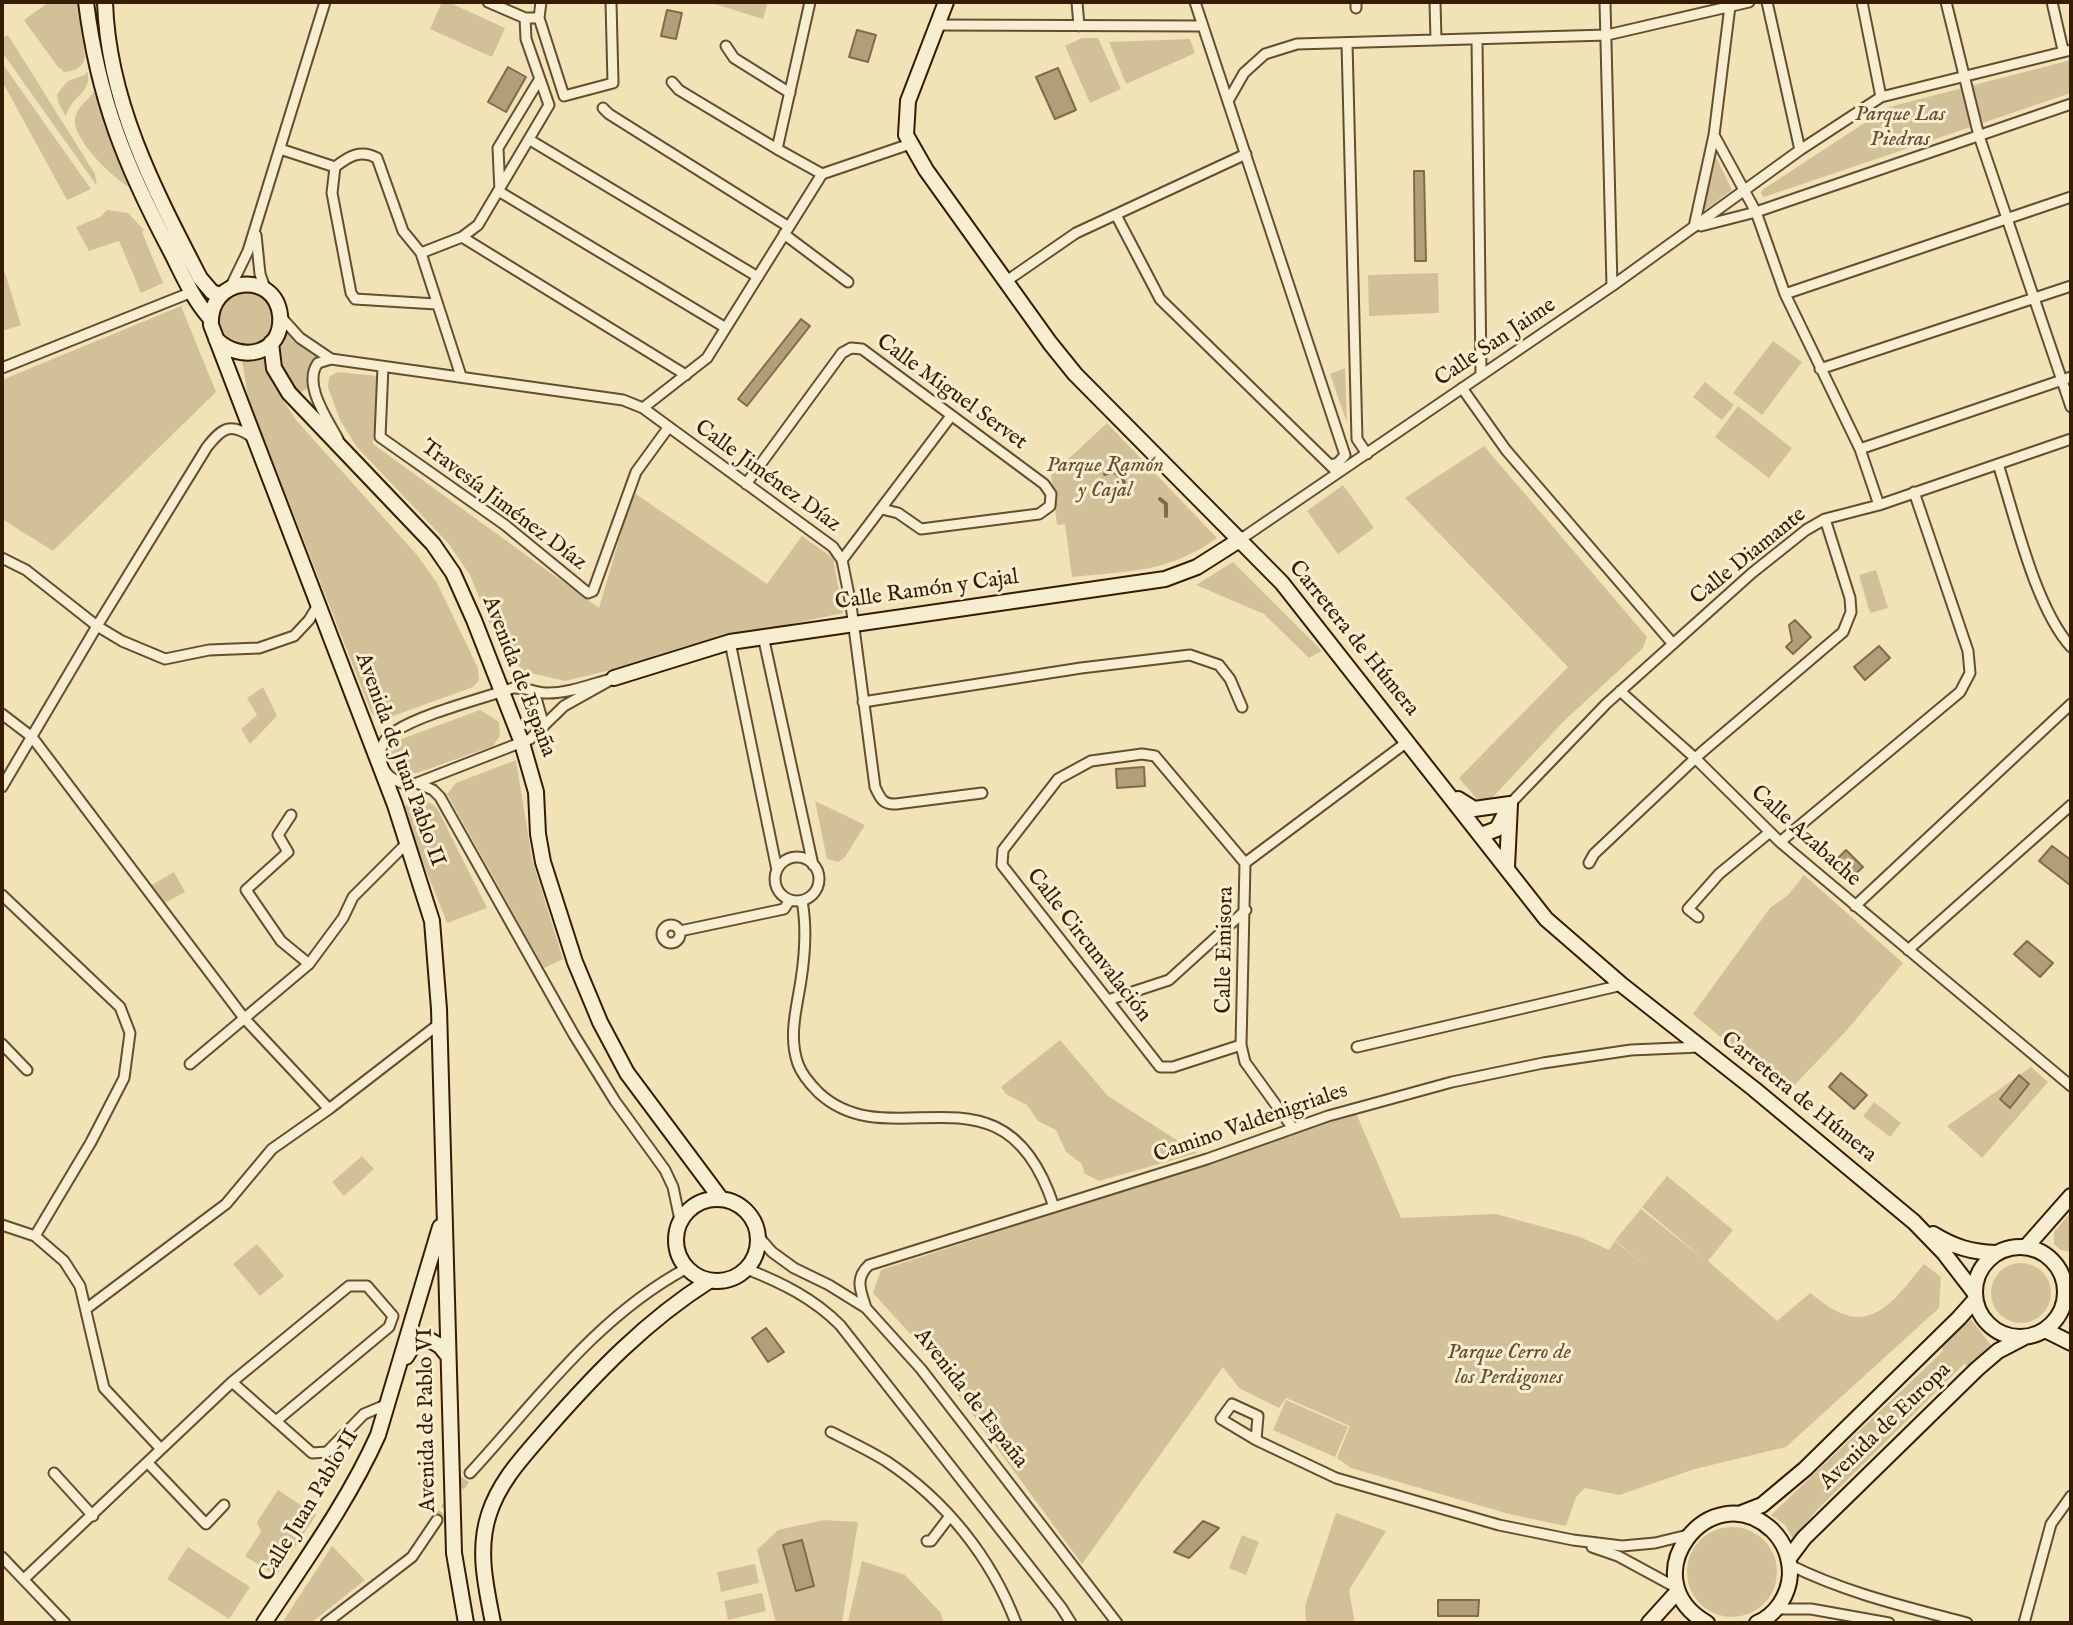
<!DOCTYPE html>
<meta charset="utf-8">
<style>
body{margin:0}
#map{position:relative;width:2073px;height:1625px;overflow:hidden;background:#f2e3b7;font-family:"IM FELL English",serif}
canvas{display:block}
.frame{position:absolute;inset:0;border:4px solid #351c03;pointer-events:none}
</style>
<div id="map">
<canvas width="2073" height="1625"></canvas>
<div class="frame"></div>
</div>
<script>
const ctx = document.querySelector('canvas').getContext('2d');
ctx.lineJoin = 'round';
function paint(path, color) {
  ctx.fillStyle = color;
  ctx.fill(path, 'evenodd');
}
function strokePath(path, color, width, dash) {
  ctx.strokeStyle = color;
  ctx.lineWidth = width;
  ctx.lineCap = dash ? 'butt' : 'round';
  ctx.setLineDash(dash || []);
  ctx.stroke(path);
}
function write(font, color, halo, rows, align = 'center') {
  ctx.font = font + ' "IM FELL English",serif';
  ctx.lineWidth = 6;
  ctx.setLineDash([]);
  ctx.textBaseline = 'middle';
  ctx.strokeStyle = halo;
  ctx.fillStyle = color;
  for (const [text, x, y, turn = 0] of rows) {
    ctx.save();
    ctx.translate(x, y);
    ctx.rotate((+turn || 0) * Math.PI / 180);
    ctx.textAlign = isNaN(turn) ? turn : align;
    if (halo) ctx.strokeText(text, 0, 0);
    ctx.fillText(text, 0, 0);
    ctx.restore();
  }
}
paint(new Path2D(`
 M 49,2 L 78,2 L 85,57 C 83,68 74,71 64,72 L 58,67 L 24,20 Z
 M 442,2 L 448,2 L 505,28 L 492,57 L 430,29 Z
 M 708,2 L 768,2 L 763,19 Z
 M 8,35 L 95,174 L 97,186 L 2,52 L 2,39 Z
 M 1082,38 L 1098,38 L 1121,89 L 1090,103 L 1065,46 Z
 M 1190,39 L 1195,53 L 1126,84 L 1109,42 Z
 M 2071,60 L 2071,93 L 1764,197 L 1761,194 L 1762,190 L 1889,107 Z
 M 2,63 L 91,189 L 67,200 L 2,81 Z
 M 87,71 C 94,92 69,97 66,117 L 58,102 L 57,94 L 68,81 L 85,75 Z
 M 94,92 L 117,159 L 133,189 C 115,181 71,138 75,118 C 77,107 88,100 94,92 Z
 M 1716,157 L 1732,190 L 1702,212 Z
 M 107,210 L 128,213 L 144,230 L 142,232 L 163,283 L 141,293 L 119,241 L 89,251 L 76,227 L 100,217 Z
 M 2,273 L 5,273 L 21,325 L 2,331 Z
 M 1438,273 L 1439,313 L 1369,316 L 1368,275 Z
 M 256,290 L 273,306 L 275,329 L 259,346 L 228,344 C 211,319 212,314 232,291 Z
 M 181,306 L 216,392 L 53,551 L 2,519 L 2,380 Z
 M 283,328 L 305,349 L 318,357 L 307,373 L 308,388 L 298,394 C 281,370 271,357 283,328 Z
 M 1773,341 L 1802,362 L 1762,415 L 1733,393 Z
 M 266,355 L 272,383 L 296,420 L 417,555 L 437,583 L 478,668 L 479,680 L 473,687 L 382,720 L 372,714 L 248,398 L 242,360 L 252,360 Z
 M 1345,368 L 1347,423 L 1330,374 Z
 M 337,372 L 378,376 L 373,444 L 599,608 L 633,492 L 767,584 L 802,536 L 833,558 L 843,613 L 686,646 L 611,670 L 565,681 L 526,672 L 501,651 L 470,575 L 448,543 L 356,446 L 340,420 L 328,387 L 329,377 Z
 M 1705,382 L 1734,405 L 1722,420 L 1693,397 Z
 M 1738,406 L 1792,448 L 1769,478 L 1715,437 Z
 M 1107,423 L 1217,538 C 1169,573 1128,571 1072,577 L 1065,524 L 1057,525 L 1051,475 Z
 M 1484,446 L 1647,637 L 1643,648 L 1564,721 L 1491,799 L 1477,799 L 1459,778 L 1568,667 L 1405,498 Z
 M 1343,485 L 1374,528 L 1338,554 L 1307,511 Z
 M 1233,562 L 1322,651 L 1309,658 L 1264,614 L 1196,585 Z
 M 1876,570 L 1888,608 L 1870,613 L 1859,575 Z
 M 263,687 L 277,716 L 250,744 L 241,729 L 257,715 L 247,698 Z
 M 480,710 L 499,722 L 500,736 L 493,746 L 417,773 L 401,772 L 391,761 L 391,750 L 399,740 Z
 M 516,760 L 532,859 L 563,959 L 544,968 L 447,794 L 456,783 Z
 M 413,796 L 426,800 L 437,808 L 487,908 L 447,923 L 405,817 L 405,806 Z
 M 815,801 L 865,825 L 845,857 L 838,862 L 827,859 Z
 M 174,872 L 185,892 L 161,905 L 150,886 Z
 M 1804,875 L 1903,963 L 1847,1030 L 1787,1093 L 1693,1014 L 1770,908 L 1788,895 Z
 M 1060,1040 L 1108,1096 L 1197,1153 L 1099,1181 L 1085,1174 L 1081,1163 L 1066,1152 L 1056,1130 L 1038,1121 L 1027,1105 L 1006,1094 L 1001,1087 Z
 M 2031,1067 L 2048,1082 L 1982,1158 L 1947,1126 Z
 M 1874,1102 L 1901,1123 L 1890,1137 L 1863,1116 Z
 M 1356,1113 L 1401,1218 L 1496,1214 L 1580,1237 L 1609,1250 L 1615,1241 L 1649,1269 L 1615,1240 L 1641,1209 L 1707,1262 L 1642,1207 L 1667,1176 L 1733,1230 L 1708,1261 L 1777,1321 L 1810,1293 C 1820,1300 1831,1310 1843,1314 C 1880,1328 1903,1288 1924,1264 L 1941,1277 L 1939,1308 L 1786,1447 L 1695,1469 L 1619,1495 L 1585,1488 L 1576,1497 L 1566,1526 L 1509,1514 L 1351,1468 L 1337,1458 L 1350,1426 L 1286,1398 L 1279,1408 L 1239,1388 L 1223,1367 L 1082,1564 L 925,1350 L 873,1293 L 881,1270 L 1199,1166 L 1303,1127 Z
 M 362,1156 L 374,1169 L 344,1196 L 332,1182 Z
 M 2071,1212 L 2071,1252 L 2061,1250 L 2054,1244 L 2054,1232 Z
 M 257,1244 L 284,1276 L 260,1296 L 233,1264 Z
 M1991 1293a30 30 0 1 1 60 0a30 30 0 1 1-60 0Z
 M 1969,1317 L 1991,1345 L 1969,1367 L 1964,1364 L 1816,1511 L 1793,1539 L 1785,1525 L 1771,1515 L 1943,1351 L 1940,1346 Z
 M 1286,1400 L 1348,1427 L 1335,1457 L 1273,1430 Z
 M 278,1490 L 316,1515 L 276,1576 L 245,1556 L 261,1532 L 257,1522 Z
 M 1336,1513 L 1386,1531 L 1349,1590 L 1355,1623 L 1306,1623 L 1305,1606 Z
 M 824,1520 L 858,1522 L 842,1623 L 776,1623 L 757,1550 L 778,1530 Z
 M1687 1572a45 45 0 1 1 90 0a45 45 0 1 1-90 0Z
 M 1242,1535 L 1259,1542 L 1246,1575 L 1229,1568 Z
 M 332,1546 L 365,1580 L 311,1623 L 282,1623 Z
 M 188,1547 L 250,1587 L 229,1619 L 167,1579 Z
 M 862,1561 L 905,1575 L 940,1612 L 944,1623 L 848,1622 Z
 M 755,1564 L 759,1583 L 721,1592 L 717,1572 Z
 M 762,1593 L 766,1611 L 728,1620 L 724,1601 Z`), '#d2c198');
const water = new Path2D(`
 M 667,10 L 682,13 L 676,39 L 661,36 Z
 M 857,30 L 876,35 L 868,62 L 849,57 Z
 M 508,67 L 526,77 L 506,112 L 488,102 Z
 M 1058,68 L 1076,110 L 1055,119 L 1036,77 Z
 M 1414,171 L 1424,171 L 1426,261 L 1415,261 Z
 M 801,319 L 810,326 L 747,406 L 738,399 Z
 M 1795,620 L 1811,637 L 1793,654 L 1786,647 L 1792,641 L 1789,625 Z
 M 1879,646 L 1890,658 L 1865,680 L 1854,667 Z
 M 1144,767 L 1145,786 L 1117,788 L 1116,769 Z
 M 2052,846 L 2071,860 L 2070,885 L 2039,861 Z
 M 1846,850 L 1863,867 L 1850,879 L 1834,862 Z
 M 2027,941 L 2053,963 L 2040,977 L 2014,954 Z
 M 1841,1073 L 1867,1095 L 1854,1109 L 1829,1087 Z
 M 2019,1075 L 2029,1084 L 2010,1108 L 2000,1099 Z
 M 766,1328 L 784,1352 L 768,1362 L 752,1338 Z
 M 1203,1521 L 1219,1528 L 1189,1558 L 1174,1552 Z
 M 802,1540 L 814,1586 L 796,1591 L 783,1545 Z
 M 1438,1600 L 1479,1600 L 1478,1616 L 1438,1616 Z`);
paint(water, '#b29f7a');
strokePath(water, '#806b4a', 2);
strokePath(new Path2D(`
 M 1105,474 L 1113,470 L 1124,482
 M 1160,499 L 1166,504 L 1166,516`), '#806b4a', 4);
strokePath(new Path2D(`
 M 437,1520 L 470,1473`), '#ccbb93', 9, [9, 4.5]);
const street = new Path2D(`
 M 488,2 L 525,18 L 539,18 L 541,2
 M 810,2 L 777,149 L 822,174
 M 1077,2 L 1079,26
 M 1195,2 L 1345,455 L 1338,463 L 1330,465
 M 1356,2 L 1356,8
 M 1435,2 L 1436,40
 M 1605,2 L 1612,286
 M 1767,2 L 1800,150
 M 1862,2 L 1881,97
 M 1946,2 L 1979,136 L 2071,407
 M 2052,2 L 2063,50
 M 539,18 L 564,96 L 613,83 L 611,2
 M 938,25 L 1202,26
 M 1477,39 L 1481,375
 M 1347,43 L 1357,439 L 1367,454
 M 726,46 L 734,58 L 790,93
 M 539,80 L 498,148 L 500,192 L 726,328
 M 672,82 L 679,90 L 777,149
 M 1228,101 L 1244,73 L 1265,54 L 1297,44 L 1607,35 L 1749,2
 M 603,108 L 609,114 L 789,227
 M 1714,135 L 1756,212 L 1785,294 L 1860,449 L 1879,505
 M 530,140 L 758,277
 M 280,149 L 335,167
 M 822,174 L 910,144
 M 1116,215 L 1160,299 L 1333,468
 M 1701,226 L 1756,212 L 2071,104
 M 1694,227 L 1714,135 L 1730,6
 M 784,234 L 848,282
 M 256,235 L 260,274 L 266,291
 M 462,237 L 686,375
 M 421,253 L 462,237 L 478,225 L 549,105 L 526,39 L 525,18
 M 1005,282 L 1076,233 L 1246,154
 M 230,288 L 248,251 L 325,2
 M 1785,294 L 2071,197
 M 436,304 L 355,299 L 351,293 L 332,193 L 335,167 C 349,156 361,149 377,158 L 403,231 L 421,253 L 461,376
 M 281,317 L 300,338 L 331,359 L 623,400 L 643,408 L 833,547 L 842,560 L 851,605 L 875,787 C 880,798 883,805 896,804 L 982,793
 M 331,359 L 318,363 C 302,384 328,420 338,439
 M 383,367 L 380,437 L 505,525 L 588,593 L 593,591 L 636,472 L 668,428
 M 2,368 L 192,292
 M 1820,369 L 2071,286
 M 1462,388 L 1506,450 L 1673,644
 M 643,408 L 707,358 L 822,174
 M 1860,449 L 2071,377
 M 1998,464 C 2015,517 2035,607 2071,647
 M 746,484 L 842,353 L 851,348 L 862,349 L 1044,484 L 1051,494 L 1050,506 L 1039,514 L 921,529 L 898,513 L 882,509
 M 1241,539 L 1612,286 L 1800,150 L 1881,97 L 2071,50
 M 2,558 L 26,570 L 97,626 L 122,641 L 165,659 L 209,650 L 259,648 L 294,636 L 309,620 L 318,605
 M 842,560 L 951,416
 M 763,636 L 813,865
 M 730,642 L 777,870
 M 614,678 L 564,706 L 530,739 L 417,783 C 385,790 366,750 394,732 C 421,714 480,699 513,688 C 525,687 533,692 545,693 C 568,694 591,684 614,678 Z
 M 534,691 L 544,726
 M 1620,691 L 1695,758 L 1780,842 L 2071,1086
 M 863,702 L 1081,668 L 1190,655 L 1219,665 L 1230,679 L 1242,707
 M 2,714 L 32,737 L 244,1018 L 329,1109
 M 417,783 L 433,790 L 440,797 L 574,1035 L 615,1101 L 665,1170 L 673,1187 L 680,1220
 M 2,787 L 97,626 L 207,447 C 222,428 230,422 252,437
 M 1510,804 L 1606,704 L 1752,573 L 1806,530 L 1825,519 L 1879,505 L 2071,439
 M 291,815 L 278,835 L 288,852 L 246,890 L 281,941 L 309,964
 M 1780,842 L 1960,692 L 1970,673 L 1968,651 L 1914,492
 M775 879a22 22 0 1 1 44 0a22 22 0 1 1-44 0Z
 M 1589,863 L 1594,854 L 1702,752 L 1843,632 L 1851,612 L 1850,598 L 1825,519
 M 2,895 L 120,1007 L 130,1033 L 124,1078 L 91,1142 L 35,1236
 M 802,901 C 807,927 805,954 801,980 C 797,1007 788,1036 798,1064 C 802,1075 811,1085 819,1093 C 893,1161 1004,1052 1054,1207
 M 1855,906 L 2071,704
 M 1698,917 L 1688,909 L 1719,874 L 1770,832
 M662 934a9 9 0 1 1 18 0a9 9 0 1 1-18 0Z
 M 680,931 L 784,909 L 790,900
 M 1908,950 L 2071,805
 M 1108,1000 L 1169,980 L 1246,910
 M 2,1044 L 27,1070
 M 1241,1045 L 1173,1067 L 1160,1067 L 1002,865 L 1003,850 L 1058,779 L 1091,761 L 1142,754 L 1155,756 L 1245,863
 M 1357,1047 L 1622,985
 M 190,1064 L 309,964 L 343,918 L 353,897 L 407,843
 M 1292,1127 L 1245,1062 L 1241,1045 L 1245,863 L 1407,742
 M 2,1225 L 35,1236 L 64,1261 L 80,1286 L 104,1388 L 161,1449
 M 758,1236 L 772,1252 L 794,1268 L 829,1285 L 866,1308 L 921,1369 L 1117,1623
 M 747,1269 C 782,1283 813,1298 840,1325 L 1061,1607 L 1071,1623
 M 866,1308 C 861,1291 854,1279 869,1265 L 1207,1159 L 1328,1116 L 1452,1082 L 1543,1063 L 1631,1050 L 1700,1047
 M 86,1309 L 226,1204 L 272,1149 L 329,1109 L 439,1024
 M 232,1382 L 312,1453 L 327,1452 L 364,1414 L 388,1404
 M 831,1432 C 849,1441 868,1450 886,1461 C 945,1500 991,1557 1016,1623
 M 1256,1440 L 1258,1416 L 1232,1404 L 1221,1419 L 1256,1440 L 1336,1478 L 1499,1525 L 1573,1540 L 1622,1546 L 1655,1543 L 1688,1535
 M 148,1463 L 206,1524 L 224,1505
 M 54,1473 L 93,1516
 M 470,1473 C 538,1399 596,1317 687,1268
 M 927,1541 L 931,1541 L 950,1516
 M 1592,1547 L 1618,1556 L 1677,1588
 M 2,1557 L 65,1623
 M 1790,1565 C 1846,1593 1907,1607 1967,1623
 M 24,1579 L 232,1382 L 349,1286 L 367,1286 L 393,1316 L 389,1327 L 276,1421
 M 1777,1609 L 1811,1609 L 1889,1623
 M 326,1623 L 412,1557 L 437,1520
 M 2024,1623 L 2051,1524 L 2071,1496`);
const secondary = new Path2D(`
 M 86,2 C 98,98 125,165 170,250 C 182,273 192,298 210,318
 M 105,2 C 108,102 155,191 200,278 L 212,292 L 220,295
 M 946,2 L 908,101 L 906,135 L 926,170 L 1050,343 L 1075,374 L 1282,583 L 1546,919 L 1622,985 L 1754,1089 L 1914,1222 L 1944,1253 L 1974,1292
 M 216,339 C 241,364 284,354 280,315 C 275,270 208,276 211,325 L 395,805 L 432,921 L 439,1009 L 454,1553 L 466,1623
 M 271,343 L 274,368 L 289,393 L 433,544 L 453,573 L 474,620 L 522,743 L 536,792 L 538,834 L 543,862 L 575,962 L 600,1022 L 627,1073 L 721,1199
 M 614,678 L 730,642 L 1165,579 L 1197,567 L 1241,539
 M 1458,799 L 1474,809 L 1510,804
 M 1481,835 L 1497,829 L 1508,808
 M 1507,867 L 1510,804
 M676 1240a41 41 0 1 1 82 0a41 41 0 1 1-82 0Z
 M 1933,1234 C 1954,1247 1971,1252 1996,1253
 M1975 1292a45 45 0 1 1 90 0a45 45 0 1 1-90 0Z
 M 2026,1247 L 2071,1196
 M 2045,1330 L 2071,1343
 M 406,1357 L 415,1343 L 428,1339 L 440,1346 L 448,1356
 M 1739,1514 L 1762,1505 L 1805,1469 L 1959,1318 L 1975,1300
 M 1789,1558 L 1804,1538 L 1977,1369 L 1998,1351 L 2023,1338
 M 264,1623 C 304,1562 348,1502 378,1435 L 440,1227
 M 493,1623 C 486,1587 477,1550 489,1514 C 500,1480 524,1456 547,1429 C 596,1373 646,1321 709,1281
 M 1649,1623 L 1678,1591
 M 1707,1623 C 1629,1579 1710,1473 1772,1530 C 1784,1542 1790,1557 1790,1574 C 1789,1595 1776,1615 1757,1623`);
strokePath(street, '#644e30', 13);
strokePath(secondary, '#351c03', 18);
strokePath(street, '#f7edd0', 9);
strokePath(secondary, '#f7edd0', 14);
write('italic 22px', '#644e30', '#f7edd0', [
 ["Parque Las",1900,115],
 ["Piedras",1900,140],
 ["Parque Ramón",1105,466],
 ["y Cajal",1105,491],
 ["Parque Cerro de",1509,1353],
 ["los Perdigones",1509,1378]
]);
write('22px', '#351c03', '#f7edd0', [
 ["Calle San Jaime",1496,343,-34],
 ["Calle Miguel Servet",951,393,36],
 ["Calle Jiménez Díaz",767,477,36],
 ["Travesía Jiménez Díaz",503,506,37],
 ["Calle Diamante",1749,557,-39],
 ["Calle Ramón y Cajal",927,591,-8],
 ["Carretera de Húmera",1353,639,51],
 ["Avenida de España",518,677,69],
 ["Avenida de Juan Pablo II",399,760,70],
 ["Calle Azabache",1805,837,42],
 ["Calle Circunvalación",1088,946,52],
 ["Calle Emisora",1226,950,-89],
 ["Carretera de Húmera",1798,1098,39],
 ["Camino Valdenigriales",1251,1124,-19],
 ["Avenida de España",970,1399,52],
 ["Avenida de Pablo VI",428,1420,-91],
 ["Avenida de Europa",1886,1427,-44],
 ["Calle Juan Pablo II",310,1506,-59]
]);
</script>
